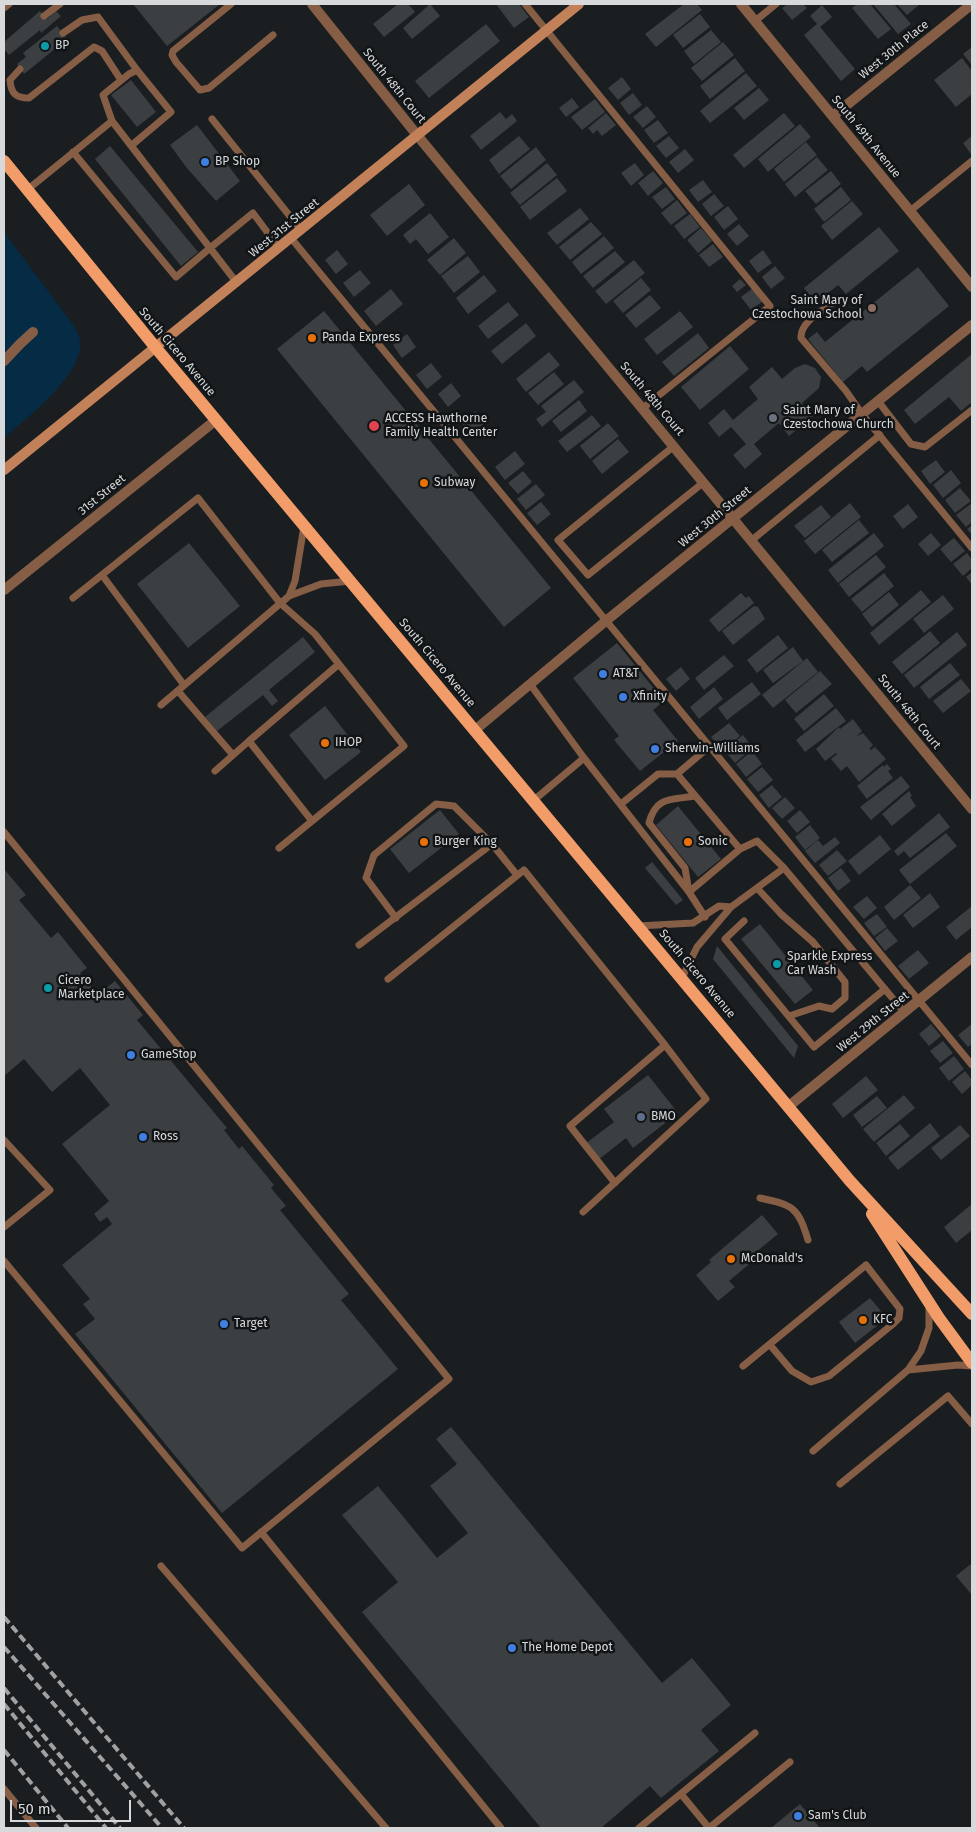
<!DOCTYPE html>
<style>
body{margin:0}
#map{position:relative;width:976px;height:1832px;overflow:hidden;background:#1b1e20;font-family:"Fira Sans",sans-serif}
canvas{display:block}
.frame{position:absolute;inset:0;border:5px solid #d7d9da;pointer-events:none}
.scale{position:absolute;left:10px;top:1800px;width:121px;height:22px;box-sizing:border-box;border:2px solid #d7d9da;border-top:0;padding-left:6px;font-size:15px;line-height:18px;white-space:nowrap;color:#d7d9da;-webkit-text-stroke:4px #121517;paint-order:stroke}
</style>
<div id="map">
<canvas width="976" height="1832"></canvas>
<div class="frame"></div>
<div class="scale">50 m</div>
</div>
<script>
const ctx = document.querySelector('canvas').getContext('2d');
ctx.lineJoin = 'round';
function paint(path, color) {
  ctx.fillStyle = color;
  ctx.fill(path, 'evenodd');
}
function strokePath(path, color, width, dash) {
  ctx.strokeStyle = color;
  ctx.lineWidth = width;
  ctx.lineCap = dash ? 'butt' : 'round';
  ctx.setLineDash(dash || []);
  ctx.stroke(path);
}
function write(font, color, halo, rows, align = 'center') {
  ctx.font = font + ' "Fira Sans",sans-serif';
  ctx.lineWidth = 5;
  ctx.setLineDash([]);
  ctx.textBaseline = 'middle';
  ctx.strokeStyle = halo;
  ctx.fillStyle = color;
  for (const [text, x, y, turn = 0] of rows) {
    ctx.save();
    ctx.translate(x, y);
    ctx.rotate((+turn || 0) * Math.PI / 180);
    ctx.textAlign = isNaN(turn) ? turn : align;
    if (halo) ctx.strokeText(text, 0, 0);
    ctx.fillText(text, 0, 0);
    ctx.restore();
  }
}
paint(new Path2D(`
 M 4,232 L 75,327 C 77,332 80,337 80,342 C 83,375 27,418 4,438 Z`), '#062b44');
paint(new Path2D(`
 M 133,4 L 220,4 L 167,46 Z
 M 398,4 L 408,4 L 415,12 L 384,37 L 373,24 Z
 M 430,4 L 440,16 L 412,39 L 403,28 Z
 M 496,4 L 519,4 L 529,17 L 514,28 Z
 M 684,4 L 697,4 L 702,10 L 656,47 L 645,34 Z
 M 788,4 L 803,4 L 807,8 L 792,20 L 782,8 Z
 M 857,4 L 870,4 L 891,29 L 878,39 L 852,8 Z
 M 873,4 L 894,4 L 911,24 L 898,34 Z
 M 897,4 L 920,4 L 907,15 Z
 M 822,5 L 832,17 L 820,27 L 855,69 L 841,81 L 804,35 L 817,24 L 810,16 Z
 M 40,11 L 47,19 L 56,11 L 61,16 L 41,33 L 40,30 L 9,55 L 4,49 L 4,42 Z
 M 700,14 L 710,27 L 683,48 L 673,35 Z
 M 486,24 L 500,41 L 429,98 L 415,81 Z
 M 57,26 L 67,39 L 24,74 L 17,64 L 26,57 L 23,53 Z
 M 711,30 L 721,42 L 694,64 L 684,51 Z
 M 723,42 L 734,55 L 702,81 L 691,68 Z
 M 972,47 L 972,65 L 963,54 Z
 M 735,58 L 745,71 L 710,99 L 700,86 Z
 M 962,58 L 972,71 L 972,94 L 956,107 L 934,80 Z
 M 746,73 L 757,86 L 710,123 L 700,111 Z
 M 622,77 L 631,89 L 618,100 L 608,88 Z
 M 131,80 L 156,112 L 137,127 L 111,95 Z
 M 759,88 L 769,100 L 744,120 L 734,108 Z
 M 633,93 L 642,105 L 629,115 L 620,103 Z
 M 572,98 L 579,107 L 566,117 L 559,108 Z
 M 595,99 L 605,112 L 582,130 L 571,117 Z
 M 647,106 L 656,117 L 643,128 L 633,117 Z
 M 500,112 L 506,119 L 512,114 L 517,121 L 481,150 L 470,136 Z
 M 606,113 L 616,125 L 602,136 L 597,130 L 593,134 L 588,128 Z
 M 784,113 L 795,126 L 744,168 L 733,155 Z
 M 658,120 L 668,133 L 654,143 L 644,130 Z
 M 800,124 L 811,137 L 768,172 L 758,159 Z
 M 197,125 L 240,181 L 216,201 L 186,167 L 170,145 Z
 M 519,136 L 530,149 L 499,174 L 489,160 Z
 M 669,136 L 679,148 L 666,158 L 656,146 Z
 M 972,136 L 972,153 L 971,154 L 963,143 Z
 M 806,142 L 817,155 L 784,182 L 774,169 Z
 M 110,146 L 198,252 L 181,266 L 95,159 Z
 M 536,147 L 546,160 L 511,189 L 500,176 Z
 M 685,149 L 694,160 L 678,173 L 669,162 Z
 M 817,157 L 828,170 L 795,197 L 785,184 Z
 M 547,163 L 557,175 L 520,205 L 510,193 Z
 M 635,163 L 644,175 L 631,186 L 621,173 Z
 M 653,171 L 663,183 L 648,196 L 638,183 Z
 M 831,171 L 841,184 L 816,204 L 805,191 Z
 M 557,178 L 567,191 L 530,220 L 520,207 Z
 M 703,180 L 712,192 L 698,202 L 689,190 Z
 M 409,184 L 425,205 L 387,236 L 370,215 Z
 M 666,187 L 675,199 L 662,209 L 652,197 Z
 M 841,187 L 851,200 L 824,222 L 814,209 Z
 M 714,194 L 724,206 L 711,216 L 702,204 Z
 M 677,200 L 687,213 L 671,225 L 661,213 Z
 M 852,201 L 863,214 L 832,240 L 821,226 Z
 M 728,206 L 738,219 L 724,230 L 714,217 Z
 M 580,208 L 589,219 L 557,245 L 547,233 Z
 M 430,213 L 449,237 L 428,254 L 416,239 L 410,244 L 403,235 Z
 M 690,214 L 700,227 L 684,239 L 674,226 Z
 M 591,222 L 602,234 L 570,260 L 559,247 Z
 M 739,224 L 749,236 L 737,246 L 727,234 Z
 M 879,227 L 899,251 L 846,294 L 838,285 L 816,303 L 804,288 Z
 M 701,228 L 712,241 L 698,253 L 687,240 Z
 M 604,236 L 614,248 L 581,274 L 572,262 Z
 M 454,238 L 466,253 L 440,275 L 427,260 Z
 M 713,244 L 723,257 L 709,267 L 699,255 Z
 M 337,250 L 348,264 L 336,274 L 325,260 Z
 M 763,250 L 772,263 L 758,273 L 749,261 Z
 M 615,251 L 625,262 L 593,288 L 583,276 Z
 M 468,256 L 480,272 L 454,293 L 441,276 Z
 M 634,260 L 645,273 L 606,304 L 595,291 Z
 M 775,266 L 785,278 L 771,289 L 762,277 Z
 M 918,267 L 949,306 L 867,372 L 862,366 L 843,382 L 808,339 L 817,332 L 825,342 Z
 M 360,270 L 371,283 L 354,297 L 343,283 Z
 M 484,275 L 497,291 L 468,314 L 456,298 Z
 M 641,278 L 651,290 L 623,313 L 613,301 Z
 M 740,279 L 746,285 L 737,292 L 732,286 Z
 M 753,288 L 763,301 L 751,310 L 741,297 Z
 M 391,289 L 403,304 L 376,326 L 364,311 Z
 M 650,295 L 661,308 L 636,328 L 625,315 Z
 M 508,302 L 519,315 L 488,339 L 478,326 Z
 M 324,311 L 551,588 L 504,627 L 277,349 Z
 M 680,311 L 693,327 L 657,355 L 644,339 Z
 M 526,323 L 536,336 L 502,364 L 491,351 Z
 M 698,333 L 709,348 L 674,376 L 662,362 Z
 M 407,334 L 416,347 L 402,358 L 393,345 Z
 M 730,346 L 749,369 L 700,410 L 681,387 Z
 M 549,352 L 560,365 L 526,392 L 516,379 Z
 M 972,354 L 972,402 L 961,411 L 949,397 L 915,424 L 904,410 Z
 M 431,363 L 442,377 L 427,389 L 416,375 Z
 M 805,364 L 815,368 L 821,377 L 819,388 L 802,403 L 813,416 L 789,436 L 779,423 L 754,444 L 762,454 L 745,469 L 733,455 L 746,444 L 739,436 L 731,427 L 719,437 L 708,423 L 724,409 L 733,420 L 758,399 L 749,387 L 772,367 L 782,379 L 795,368 Z
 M 554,372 L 564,384 L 538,405 L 528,393 Z
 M 574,380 L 584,392 L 542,427 L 536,419 L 546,412 L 541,406 Z
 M 451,383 L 461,396 L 448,407 L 438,394 Z
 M 579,400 L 587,411 L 561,432 L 552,421 Z
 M 475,411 L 485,423 L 471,434 L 461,422 Z
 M 592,415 L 601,426 L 567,452 L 558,441 Z
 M 608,423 L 619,436 L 590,459 L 580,446 Z
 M 618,439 L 629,452 L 602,474 L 592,461 Z
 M 515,451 L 525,464 L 505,480 L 495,467 Z
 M 936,460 L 945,472 L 930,484 L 921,471 Z
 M 951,470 L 961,483 L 943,498 L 933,485 Z
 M 523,471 L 532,482 L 518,494 L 508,483 Z
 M 536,484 L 545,495 L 526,510 L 517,499 Z
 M 960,488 L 971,501 L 955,513 L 945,500 Z
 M 541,502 L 551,514 L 537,525 L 527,513 Z
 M 850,503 L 861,517 L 815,554 L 804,541 Z
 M 972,503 L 972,522 L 966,527 L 956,515 Z
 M 908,504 L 918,517 L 903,529 L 893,516 Z
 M 821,505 L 831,517 L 805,538 L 794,526 Z
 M 859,520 L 869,533 L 832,562 L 822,550 Z
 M 972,525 L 972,535 L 967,529 Z
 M 874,533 L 884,546 L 838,583 L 828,570 Z
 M 931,533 L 941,545 L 928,556 L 918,544 Z
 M 954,538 L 965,551 L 951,562 L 940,549 Z
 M 189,543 L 240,606 L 188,648 L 137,584 Z
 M 967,553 L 972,560 L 972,568 L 963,576 L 953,564 Z
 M 876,555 L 886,567 L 849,597 L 839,584 Z
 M 972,572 L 972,585 L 966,577 Z
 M 884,573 L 894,586 L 862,612 L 851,599 Z
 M 921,590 L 931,602 L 879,645 L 870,633 Z
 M 889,592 L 899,605 L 872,627 L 862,614 Z
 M 741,593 L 746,598 L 749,596 L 754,603 L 719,632 L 709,620 Z
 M 943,595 L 954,609 L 924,633 L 913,619 Z
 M 754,606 L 758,607 L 765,619 L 733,645 L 722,631 Z
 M 930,631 L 940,643 L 902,674 L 892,662 Z
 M 957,632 L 967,645 L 914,688 L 904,675 Z
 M 778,635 L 788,648 L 757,673 L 747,660 Z
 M 303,637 L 315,652 L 269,690 L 278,701 L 272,706 L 263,695 L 217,731 L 205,717 Z
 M 617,643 L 664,701 L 653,710 L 678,741 L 640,771 L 614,740 L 619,736 L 573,678 Z
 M 793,647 L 803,661 L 773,683 L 763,670 Z
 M 724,655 L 734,666 L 704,690 L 695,678 Z
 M 807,658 L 818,672 L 773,708 L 762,695 Z
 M 950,663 L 960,675 L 929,699 L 920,687 Z
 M 681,667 L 690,679 L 676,691 L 666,679 Z
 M 820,671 L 832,684 L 796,713 L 785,700 Z
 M 961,679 L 971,691 L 943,713 L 933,701 Z
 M 752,682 L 761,694 L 727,720 L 718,708 Z
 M 714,687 L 723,699 L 699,719 L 690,707 Z
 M 824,694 L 834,706 L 804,731 L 794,719 Z
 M 325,706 L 361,752 L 325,780 L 289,735 Z
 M 836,708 L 846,721 L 805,752 L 796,740 Z
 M 853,719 L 862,731 L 856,737 L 863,733 L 873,745 L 870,748 L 870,749 L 871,750 L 875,747 L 886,759 L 859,782 L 847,766 L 841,771 L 831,759 L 837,754 L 836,753 L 825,761 L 816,749 L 839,727 L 840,729 Z
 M 729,723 L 740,736 L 722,750 L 711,737 Z
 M 743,735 L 753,748 L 735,763 L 724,750 Z
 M 752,751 L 762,764 L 746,777 L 736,764 Z
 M 887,764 L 891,769 L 888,771 L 893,778 L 867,799 L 857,786 L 883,765 L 884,767 Z
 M 762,767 L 773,780 L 758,792 L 747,779 Z
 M 901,776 L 910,787 L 871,820 L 860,807 Z
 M 772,785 L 782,797 L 769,808 L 759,795 Z
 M 909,791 L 912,796 L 910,797 L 916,806 L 892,826 L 882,814 Z
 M 785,797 L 795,808 L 782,819 L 772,808 Z
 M 678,806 L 721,859 L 698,877 L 656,825 Z
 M 440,810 L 459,834 L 409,873 L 390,849 Z
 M 800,810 L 810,822 L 797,833 L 787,821 Z
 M 939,813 L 950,827 L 910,858 L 904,851 L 898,856 L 894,851 Z
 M 810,825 L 820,838 L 805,850 L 795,837 Z
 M 946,833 L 957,846 L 910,884 L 899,870 Z
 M 880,835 L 891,849 L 859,875 L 848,861 Z
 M 835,837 L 840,843 L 815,863 L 805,851 L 818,840 L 823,846 Z
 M 837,850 L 847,861 L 828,876 L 819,865 Z
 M 652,862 L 683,900 L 676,905 L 645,868 Z
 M 841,868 L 851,881 L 838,891 L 828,878 Z
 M 4,869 L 26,895 L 19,900 L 51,938 L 58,932 L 87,968 L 80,973 L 98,995 L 115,981 L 143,1015 L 137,1020 L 227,1128 L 224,1130 L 239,1149 L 242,1146 L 274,1185 L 271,1188 L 286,1206 L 280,1210 L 349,1294 L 341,1300 L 398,1369 L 222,1513 L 75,1334 L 95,1319 L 83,1304 L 90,1299 L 62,1265 L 112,1224 L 107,1217 L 100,1222 L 94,1214 L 109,1201 L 62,1144 L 110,1105 L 80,1068 L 52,1092 L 24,1059 L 4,1076 Z
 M 910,885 L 921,898 L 894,920 L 884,907 Z
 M 930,893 L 940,907 L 913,928 L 903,915 Z
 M 867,896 L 877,908 L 864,919 L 853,907 Z
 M 972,906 L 972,927 L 956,940 L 946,927 Z
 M 877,914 L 887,927 L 874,936 L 864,923 Z
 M 760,924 L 813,990 L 795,1004 L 741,939 Z
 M 887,928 L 898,941 L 885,951 L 875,938 Z
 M 717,946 L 798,1046 L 794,1058 L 713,959 Z
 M 918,950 L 929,963 L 909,979 L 898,966 Z
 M 931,1024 L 941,1036 L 929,1046 L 919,1034 Z
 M 972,1024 L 972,1044 L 968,1047 L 958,1035 Z
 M 943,1041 L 953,1053 L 940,1063 L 930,1051 Z
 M 954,1056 L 964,1069 L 949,1081 L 939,1068 Z
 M 965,1071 L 972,1080 L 972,1085 L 962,1094 L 952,1082 Z
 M 648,1075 L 678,1113 L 633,1148 L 626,1138 L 598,1160 L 585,1144 L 614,1122 L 604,1109 Z
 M 866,1076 L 878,1090 L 843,1118 L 832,1104 Z
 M 904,1095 L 915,1108 L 874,1142 L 863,1129 Z
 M 877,1096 L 887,1108 L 862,1127 L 853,1115 Z
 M 930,1123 L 940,1136 L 898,1170 L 888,1158 Z
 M 900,1124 L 910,1136 L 886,1156 L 876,1143 Z
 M 960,1125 L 970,1136 L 941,1160 L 931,1148 Z
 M 972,1204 L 972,1230 L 956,1243 L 944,1227 Z
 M 762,1215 L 778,1234 L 750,1257 L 753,1261 L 729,1281 L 735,1287 L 718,1301 L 696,1275 L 711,1262 L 709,1260 Z
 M 870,1298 L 887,1318 L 855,1343 L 839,1322 Z
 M 451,1427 L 662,1683 L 692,1658 L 731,1705 L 701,1730 L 719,1751 L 661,1798 L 650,1786 L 601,1828 L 541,1828 L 362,1612 L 398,1582 L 342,1515 L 378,1486 L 437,1558 L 468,1533 L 430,1486 L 457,1464 L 436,1439 Z
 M 972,1563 L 972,1595 L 956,1576 Z
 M 800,1804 L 820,1828 L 771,1828 Z`), '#3c3f42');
strokePath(new Path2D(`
 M 231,4 L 173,51 L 172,55 L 176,62 L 200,90 L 209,88 L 273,35
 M 525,4 L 770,306 L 643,408
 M 4,8 L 9,4
 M 44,16 L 60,4
 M 755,21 L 776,4
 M 63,33 L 82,20 L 98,17 L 137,70
 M 20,69 L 10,80 C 11,94 16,98 29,98 L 94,47 L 102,51 L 121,80
 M 212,119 L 301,230
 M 112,121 L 103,95 L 129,74 L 137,70 L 171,112 L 132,145
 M 27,190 L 112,121 L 210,248 L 176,277 L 73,152
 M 910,211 L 972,161
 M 291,238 L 972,1065
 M 237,283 L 210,248 L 253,213 L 279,248
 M 834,302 C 823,310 800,322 801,338 L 846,391 L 862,414 L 972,548
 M 878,401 L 911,444 L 925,447 L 972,410
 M 674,446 L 558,540 L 588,575 L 704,482
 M 752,540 L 880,435
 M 102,575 L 184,685
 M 289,596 L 295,581 L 304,526
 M 73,598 L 198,498 L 280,603 L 315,634 L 404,746 L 279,848
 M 530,684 L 584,758 L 689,892 L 740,849 L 757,841 L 784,868 L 904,1012
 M 178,691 L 233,755
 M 161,705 L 289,596 L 321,584 L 350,581
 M 249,741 L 339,664
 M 215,771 L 249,741 L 312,821
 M 677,774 L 710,746
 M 695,796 C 671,800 656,796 649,823 L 685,868 L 689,892 L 705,917
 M 534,800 L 584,758
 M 621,804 L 658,774 L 677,774 L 740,849
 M 4,832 L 449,1379 L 242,1548 L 4,1261
 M 757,888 L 781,914 L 813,942 L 845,982 L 845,998 L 832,1009 L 819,1006 L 789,1016
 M 396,918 L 366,878 L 374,855 L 436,804 L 454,806 L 492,844 L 517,875
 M 744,921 L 725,939 L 814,1047 L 885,989
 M 638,926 L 693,923 L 719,906 L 731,907
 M 359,945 L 492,844
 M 682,978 L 697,947 L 731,907 L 784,868
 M 388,979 L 524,870 L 665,1045 L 706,1099 L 583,1212
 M 4,1140 L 50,1190 L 4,1227
 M 615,1183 L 570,1126 L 665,1045
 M 760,1198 C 793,1205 798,1207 808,1240
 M 743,1366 L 866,1265 L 900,1309 L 899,1318 L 893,1324 L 829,1376 L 811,1382 L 792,1371 L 770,1345
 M 908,1370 L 958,1365 L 972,1366
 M 813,1451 L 908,1370 L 921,1351 L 929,1328 L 929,1306
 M 840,1484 L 948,1396 L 972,1424
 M 261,1532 L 501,1828
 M 161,1566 L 386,1828
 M 4,1789 L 36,1828
 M 681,1794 L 709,1828 L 790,1762
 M 639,1828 L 755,1733`), '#865e45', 7);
strokePath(new Path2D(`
 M 312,4 L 417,135 L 972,809
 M 741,4 L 972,287
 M 833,116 L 972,4
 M 4,361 L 20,344 L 33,332
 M 4,590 L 216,420
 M 475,730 L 607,620 L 972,325
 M 789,1106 L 972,957`), '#865e45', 10);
strokePath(new Path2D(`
 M 4,470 L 579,4`), '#c3815a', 10);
strokePath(new Path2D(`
 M 4,161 L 156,348 L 850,1181 L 972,1314
 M 872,1214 L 939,1318 L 972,1363`), '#f29d69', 12);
strokePath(new Path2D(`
 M 4,1617 L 184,1828
 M 4,1647 L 162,1828
 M 4,1688 L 120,1828
 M 4,1704 L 106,1828
 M 4,1750 L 68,1828`), '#9fa1a3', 4, [8, 4]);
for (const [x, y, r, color] of [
 [45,46,5,"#0f9aa8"],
 [205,162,5,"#3f7fe0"],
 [872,308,5,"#8d6e63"],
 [312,338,5,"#e8710a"],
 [773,418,5,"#6b7280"],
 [374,426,6,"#e0444e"],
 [424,483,5,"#e8710a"],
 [603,674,5,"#3f7fe0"],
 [623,697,5,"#3f7fe0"],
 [325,743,5,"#e8710a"],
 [655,749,5,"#3f7fe0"],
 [424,842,5,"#e8710a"],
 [688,842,5,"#e8710a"],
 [777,964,5,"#0f9aa8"],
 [48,988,5,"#0f9aa8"],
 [131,1055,5,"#3f7fe0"],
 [641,1117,5,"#5c6f8a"],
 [143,1137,5,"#3f7fe0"],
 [731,1259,5,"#e8710a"],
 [863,1320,5,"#e8710a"],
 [224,1324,5,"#3f7fe0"],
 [512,1648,5,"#3f7fe0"],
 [798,1816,5,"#3f7fe0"]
]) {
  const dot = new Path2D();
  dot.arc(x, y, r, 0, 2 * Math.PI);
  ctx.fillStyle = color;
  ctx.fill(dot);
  strokePath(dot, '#121517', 2);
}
write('12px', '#d7d9da', '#121517', [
 ["BP",55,46],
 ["BP Shop",215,162],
 ["Saint Mary of",862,301,"right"],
 ["Czestochowa School",862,315,"right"],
 ["Panda Express",322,338],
 ["Saint Mary of",783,411],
 ["Czestochowa Church",783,425],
 ["ACCESS Hawthorne",385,419],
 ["Family Health Center",385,433],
 ["Subway",434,483],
 ["AT&T",613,674],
 ["Xfinity",633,697],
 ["IHOP",335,743],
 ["Sherwin-Williams",665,749],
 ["Burger King",434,842],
 ["Sonic",698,842],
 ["Sparkle Express",787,957],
 ["Car Wash",787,971],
 ["Cicero",58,981],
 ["Marketplace",58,995],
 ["GameStop",141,1055],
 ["BMO",651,1117],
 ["Ross",153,1137],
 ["McDonald's",741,1259],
 ["KFC",873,1320],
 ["Target",234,1324],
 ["The Home Depot",522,1648],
 ["Sam's Club",808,1816]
], 'left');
write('12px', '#d7d9da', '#121517', [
 ["West 30th Place",894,50,-39],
 ["South 48th Court",394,86,51],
 ["South 49th Avenue",866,137,51],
 ["West 31st Street",284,228,-39],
 ["South Cicero Avenue",177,352,50],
 ["South 48th Court",652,399,50],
 ["31st Street",102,495,-39],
 ["West 30th Street",715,517,-39],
 ["South Cicero Avenue",437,663,50],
 ["South 48th Court",909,712,51],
 ["South Cicero Avenue",697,974,50],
 ["West 29th Street",873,1022,-39]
]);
</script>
